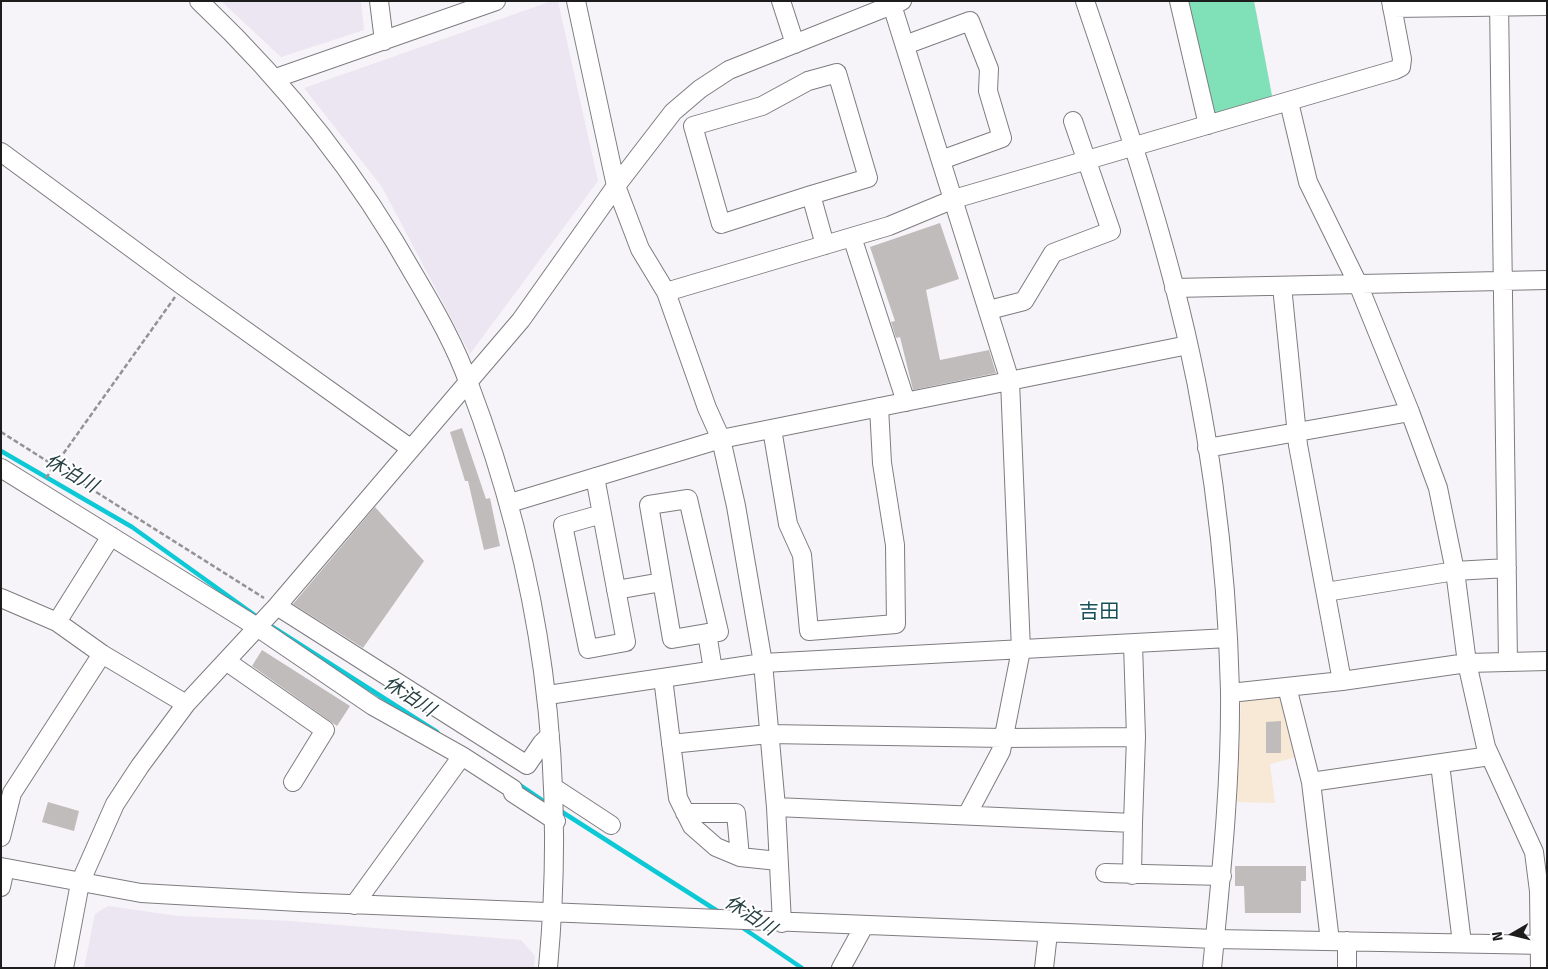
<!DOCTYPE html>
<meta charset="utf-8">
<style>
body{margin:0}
#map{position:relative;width:1548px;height:969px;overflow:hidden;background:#f6f4f8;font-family:"Fira Sans",sans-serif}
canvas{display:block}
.frame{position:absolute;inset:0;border:2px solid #1e1d1e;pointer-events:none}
.north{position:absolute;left:1488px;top:909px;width:50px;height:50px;-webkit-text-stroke:4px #fff;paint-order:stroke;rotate:262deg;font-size:14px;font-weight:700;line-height:20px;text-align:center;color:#1e1d1e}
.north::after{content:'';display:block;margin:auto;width:18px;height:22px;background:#1e1d1e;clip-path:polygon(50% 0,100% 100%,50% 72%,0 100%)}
</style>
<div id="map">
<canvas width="1548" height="969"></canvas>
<div class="frame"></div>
<div class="north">N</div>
</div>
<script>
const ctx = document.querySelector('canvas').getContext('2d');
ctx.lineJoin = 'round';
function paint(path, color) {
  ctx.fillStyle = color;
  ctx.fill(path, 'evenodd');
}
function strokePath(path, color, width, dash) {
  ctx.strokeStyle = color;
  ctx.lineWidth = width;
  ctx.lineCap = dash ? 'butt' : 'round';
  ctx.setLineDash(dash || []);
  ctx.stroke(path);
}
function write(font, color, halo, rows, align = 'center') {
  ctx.font = font + ' "Fira Sans","Noto Sans JP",sans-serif';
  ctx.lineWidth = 4;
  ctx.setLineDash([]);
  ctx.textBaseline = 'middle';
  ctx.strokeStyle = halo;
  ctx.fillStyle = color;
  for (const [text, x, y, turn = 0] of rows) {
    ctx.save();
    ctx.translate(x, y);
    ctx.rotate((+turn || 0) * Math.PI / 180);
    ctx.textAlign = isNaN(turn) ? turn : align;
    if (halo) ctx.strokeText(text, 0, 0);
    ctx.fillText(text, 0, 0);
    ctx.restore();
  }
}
paint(new Path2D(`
 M 1280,693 L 1297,757 L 1270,764 L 1275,803 L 1237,802 L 1241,700 Z`), '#f7e9d6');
paint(new Path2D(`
 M 221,1 L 361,1 L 364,30 L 281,57 Z
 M 552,1 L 558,1 L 598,181 L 470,354 L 382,187 L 304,88 Z
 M 108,906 L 178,916 L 290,921 L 521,940 L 535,956 L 534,968 L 84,968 L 95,914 Z`), '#ebe6f1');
paint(new Path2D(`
 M 1179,1 L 1254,1 L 1274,106 L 1208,125 Z`), '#80e0b8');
strokePath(new Path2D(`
 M 1,451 L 132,527 L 256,616
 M 271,626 L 437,732
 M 517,783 L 548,804
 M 559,810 L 719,912
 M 740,926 L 802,968`), '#0dc9d5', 4.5);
paint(new Path2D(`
 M 940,223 L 959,279 L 926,290 L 940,360 L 989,350 L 996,373 L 913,390 L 900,337 L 896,338 L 891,322 L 895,321 L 870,247 Z
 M 462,428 L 486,499 L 490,498 L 500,546 L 484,550 L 468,481 L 465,481 L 450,432 Z
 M 375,507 L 424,561 L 363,648 L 293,604 Z
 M 262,650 L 350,706 L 337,726 L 252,666 Z
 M 1281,721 L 1281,753 L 1266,753 L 1266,722 Z
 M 48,802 L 79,811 L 74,831 L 42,822 Z
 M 1235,866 L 1306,866 L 1306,881 L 1301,881 L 1301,913 L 1245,913 L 1244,886 L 1235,886 Z`), '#c0bcbb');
const minor = new Path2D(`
 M 199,1 C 287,84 357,173 416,278 C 436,312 456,347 469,384 C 542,576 567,763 548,968
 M 379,1 L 384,41
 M 576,1 L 616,186 L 640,249 L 666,292 L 707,408 L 721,439 L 736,506 L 763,663 L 776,807 L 782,923
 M 781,1 L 795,44
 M 1085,1 C 1117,95 1149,189 1174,285 C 1208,414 1227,557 1230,691 C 1231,784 1221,876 1212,968
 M 1179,1 L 1208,125
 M 1499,1 L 1508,662
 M 892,5 L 1010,381 L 1021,650 L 1001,751 L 967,815
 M 1392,8 L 1547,6
 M 905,45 L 970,21 L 989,69 L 988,91 L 1002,138 L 941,160
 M 276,78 L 496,1
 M 1289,102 L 1308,182 L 1358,284 L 1410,412 L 1438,488 L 1455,571 L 1467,663 L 1486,747 L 1534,852 L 1539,891 L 1540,968
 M 1,152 L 183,286 L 410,448
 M 811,195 L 868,178 L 837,73 L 808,81 L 762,106 L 693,126 L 721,224 L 811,195 L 825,245
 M 852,237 L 906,402
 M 1282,286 L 1298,445 L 1342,681
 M 1174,288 L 1547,280
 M 666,292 L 889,226 L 954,199 L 1395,70 L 1401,67 L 1402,59 L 1391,1
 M 989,310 L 1024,301 L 1053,253 L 1111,231 L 1073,121
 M 772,429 L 788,524 L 802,555 L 809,631 L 896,624 L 895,545 L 882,463 L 879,407
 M 1207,448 L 1410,412
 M 1,468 L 257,627 L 373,706 L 462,756 L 513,789 L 513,793 L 556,821
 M 595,477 L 626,642 L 588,649 L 563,525 L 602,514
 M 510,503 L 721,439 L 1188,345
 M 616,590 L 662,582
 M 1326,592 L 1455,571 L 1507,568
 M 1,598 L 57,622 L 102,654 L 186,704
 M 277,606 L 527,765 L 542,743 L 550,735
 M 57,622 L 111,536
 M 707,633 L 719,632 L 688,499 L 649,505 L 672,639 L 707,633 L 713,670
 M 226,661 L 325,730 L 293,782
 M 663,678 L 678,798 L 692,826 L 716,847 L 740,857 L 778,861
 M 1287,687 L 1311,782 L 1330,941
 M 1230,693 L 1342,681 L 1467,663 L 1547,661
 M 548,695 L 763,663 L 1228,638
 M 671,744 L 769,734 L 1004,738 L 1136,737
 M 1440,764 L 1462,943
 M 1311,782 L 1490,756
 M 553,787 L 611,825
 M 776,807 L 1133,823 L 1136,737 L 1133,644
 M 685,813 L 736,813 L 740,857
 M 1,837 L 12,793 L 102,654
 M 1,867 L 141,893 L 299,902 L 1215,939 L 1547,945
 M 1105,873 L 1222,876
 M 1132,875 L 1133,823
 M 1,887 L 5,868
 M 354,905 L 462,756
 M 1347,941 L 1347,968
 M 64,968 L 80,883 L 115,804 L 140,766 L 186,704 L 277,606 L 521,320 L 616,186 L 673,112 L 700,89 L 729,70 L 902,1
 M 841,968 L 864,926
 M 1044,968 L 1048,933`);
strokePath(minor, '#7e7c80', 20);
strokePath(new Path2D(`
 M 1,432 L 264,598
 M 46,478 L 175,297`), '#949295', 2.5, [5, 2.5]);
strokePath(minor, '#fff', 18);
write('italic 19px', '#274042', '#fff', [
 ["休泊川",71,474,30],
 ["休泊川",409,697,33],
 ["休泊川",750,916,33]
]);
write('20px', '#164f5a', '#fff', [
 ["吉田",1099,612]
]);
</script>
